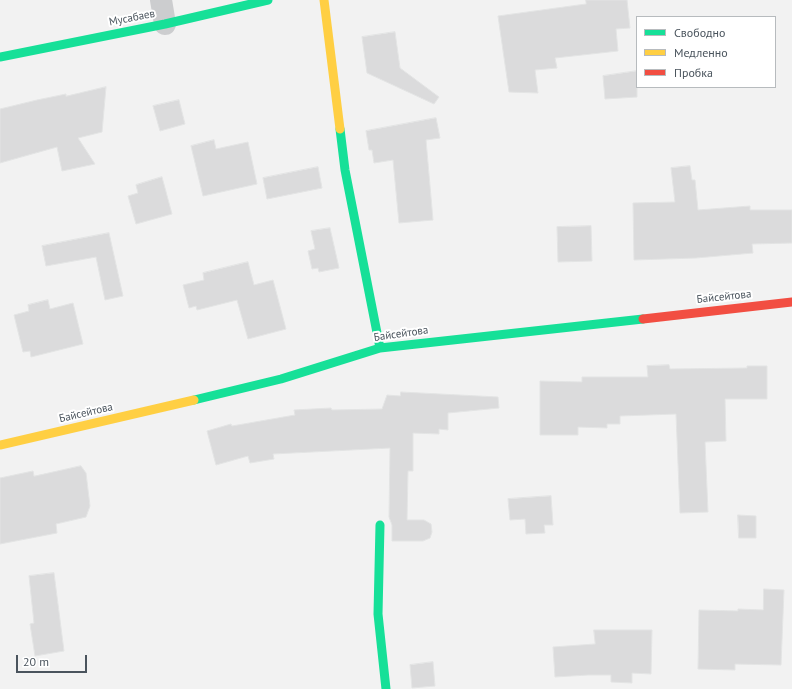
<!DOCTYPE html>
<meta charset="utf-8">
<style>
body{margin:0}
#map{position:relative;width:792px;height:689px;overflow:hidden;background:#f2f2f2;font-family:"PT Sans",sans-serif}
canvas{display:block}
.legend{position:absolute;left:636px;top:16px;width:140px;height:72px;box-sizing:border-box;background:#fff;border:1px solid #b7bbbe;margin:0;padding:5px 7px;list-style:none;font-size:12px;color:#4a545d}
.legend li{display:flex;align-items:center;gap:8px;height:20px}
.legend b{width:20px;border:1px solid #b7bbbe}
.scale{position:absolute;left:16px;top:655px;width:71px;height:18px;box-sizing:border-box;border:2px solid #4a545d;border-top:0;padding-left:5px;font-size:12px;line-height:14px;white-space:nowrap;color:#4a545d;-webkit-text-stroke:3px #fff;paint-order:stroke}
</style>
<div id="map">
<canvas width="792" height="689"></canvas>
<ul class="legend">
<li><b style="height:5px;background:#16e098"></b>Свободно</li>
<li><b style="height:5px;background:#ffcf43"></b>Медленно</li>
<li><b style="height:5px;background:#f24e42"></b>Пробка</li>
</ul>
<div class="scale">20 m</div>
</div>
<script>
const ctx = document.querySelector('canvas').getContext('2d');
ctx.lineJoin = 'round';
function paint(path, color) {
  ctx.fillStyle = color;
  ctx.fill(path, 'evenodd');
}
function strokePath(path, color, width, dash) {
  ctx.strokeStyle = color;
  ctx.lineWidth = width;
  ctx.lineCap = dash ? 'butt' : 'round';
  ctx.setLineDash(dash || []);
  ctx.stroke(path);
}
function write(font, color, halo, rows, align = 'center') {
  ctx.font = font + ' "PT Sans",sans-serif';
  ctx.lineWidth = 4;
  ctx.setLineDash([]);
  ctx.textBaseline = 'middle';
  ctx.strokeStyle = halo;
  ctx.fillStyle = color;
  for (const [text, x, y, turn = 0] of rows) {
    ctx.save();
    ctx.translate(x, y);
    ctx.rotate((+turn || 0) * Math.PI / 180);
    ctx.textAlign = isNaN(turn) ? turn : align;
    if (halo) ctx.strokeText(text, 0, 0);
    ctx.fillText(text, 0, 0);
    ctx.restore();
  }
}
const building = new Path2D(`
 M 586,0 L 627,0 L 630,28 L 616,29 L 618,51 L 555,58 L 557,68 L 535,70 L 538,93 L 509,92 L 498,16 L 586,4 Z
 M 395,32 L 400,68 L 439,97 L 434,104 L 367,73 L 362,37 Z
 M 637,71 L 637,97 L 605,99 L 603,76 Z
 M 106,87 L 102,132 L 78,138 L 95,164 L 62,171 L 57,147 L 0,163 L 0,109 L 37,100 L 66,94 L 66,96 Z
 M 179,100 L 185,124 L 160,131 L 153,106 Z
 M 436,118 L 440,138 L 426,140 L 433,220 L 399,223 L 393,160 L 374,163 L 372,150 L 369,150 L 366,131 Z
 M 214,140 L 216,149 L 248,142 L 257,184 L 203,196 L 191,146 Z
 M 690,166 L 692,180 L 695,180 L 698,210 L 750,206 L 750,210 L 792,210 L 792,243 L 752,244 L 753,253 L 696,258 L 634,260 L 633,203 L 675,202 L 671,168 Z
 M 318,167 L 322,188 L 267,199 L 263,178 Z
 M 162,177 L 172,214 L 136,224 L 128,196 L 138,193 L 136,185 Z
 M 591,226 L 592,261 L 558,262 L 557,227 Z
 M 330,228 L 339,268 L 319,272 L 318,268 L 312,269 L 308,251 L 315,249 L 311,231 Z
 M 109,233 L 123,296 L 105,300 L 96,257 L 46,266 L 42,246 Z
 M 248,262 L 254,285 L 273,280 L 286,329 L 248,339 L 237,300 L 197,310 L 196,306 L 189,308 L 183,285 L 204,280 L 203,273 Z
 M 48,300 L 50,309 L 73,303 L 83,344 L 31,357 L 30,351 L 23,352 L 14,315 L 29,311 L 28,305 Z
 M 669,365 L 670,369 L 747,368 L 747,366 L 767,366 L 767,399 L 725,399 L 726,441 L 705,442 L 708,512 L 680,513 L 676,414 L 620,416 L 620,424 L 607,424 L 607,428 L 578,427 L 578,435 L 540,435 L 540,381 L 582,382 L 582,377 L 648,377 L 647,366 Z
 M 401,392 L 498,397 L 499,408 L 448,413 L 448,430 L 439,429 L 439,434 L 413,433 L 413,471 L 408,471 L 407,520 L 424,520 L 431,524 L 432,532 L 430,538 L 423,541 L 392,541 L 392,525 L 389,517 L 390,448 L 273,454 L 274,459 L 250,463 L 248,456 L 216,465 L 207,431 L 231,424 L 232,426 L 295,415 L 294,410 L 331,408 L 332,410 L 382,409 L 387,395 L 400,396 Z
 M 81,466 L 86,473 L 90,506 L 86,517 L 56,524 L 57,533 L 0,544 L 0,478 L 33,471 L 34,476 Z
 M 551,496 L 553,525 L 544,525 L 545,533 L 526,534 L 525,519 L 510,520 L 508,499 Z
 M 738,515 L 756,516 L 756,538 L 739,538 Z
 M 54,573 L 64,651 L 35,656 L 30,624 L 34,623 L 29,576 Z
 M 764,589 L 784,590 L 781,665 L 735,664 L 735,670 L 698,669 L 699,610 L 738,611 L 738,609 L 763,610 Z
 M 594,630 L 652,630 L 651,674 L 632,673 L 632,683 L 611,682 L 611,675 L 588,675 L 555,677 L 553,647 L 595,644 Z
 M 433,662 L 435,686 L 412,688 L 410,665 Z`);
paint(building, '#dbdbdc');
strokePath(building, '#e3e4e4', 1);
strokePath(new Path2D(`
 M 161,0 L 165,24`), '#cccdcf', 22);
strokePath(new Path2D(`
 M 0,57 L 165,24 L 268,0
 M 340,129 L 345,170 L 380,348
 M 194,400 L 281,379 L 380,348 L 643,319
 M 380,525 L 378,614 L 386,689`), '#16e098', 9);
strokePath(new Path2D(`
 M 324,0 L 340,129
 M 0,445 L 194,400`), '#ffcf43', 9);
strokePath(new Path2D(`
 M 643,319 L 792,302`), '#f24e42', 9);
write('11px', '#4a545d', '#fff', [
 ["Мусабаев",132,18,-11],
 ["Байсейтова",724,297,-6],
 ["Байсейтова",401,334,-8],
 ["Байсейтова",86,413,-13]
]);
</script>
